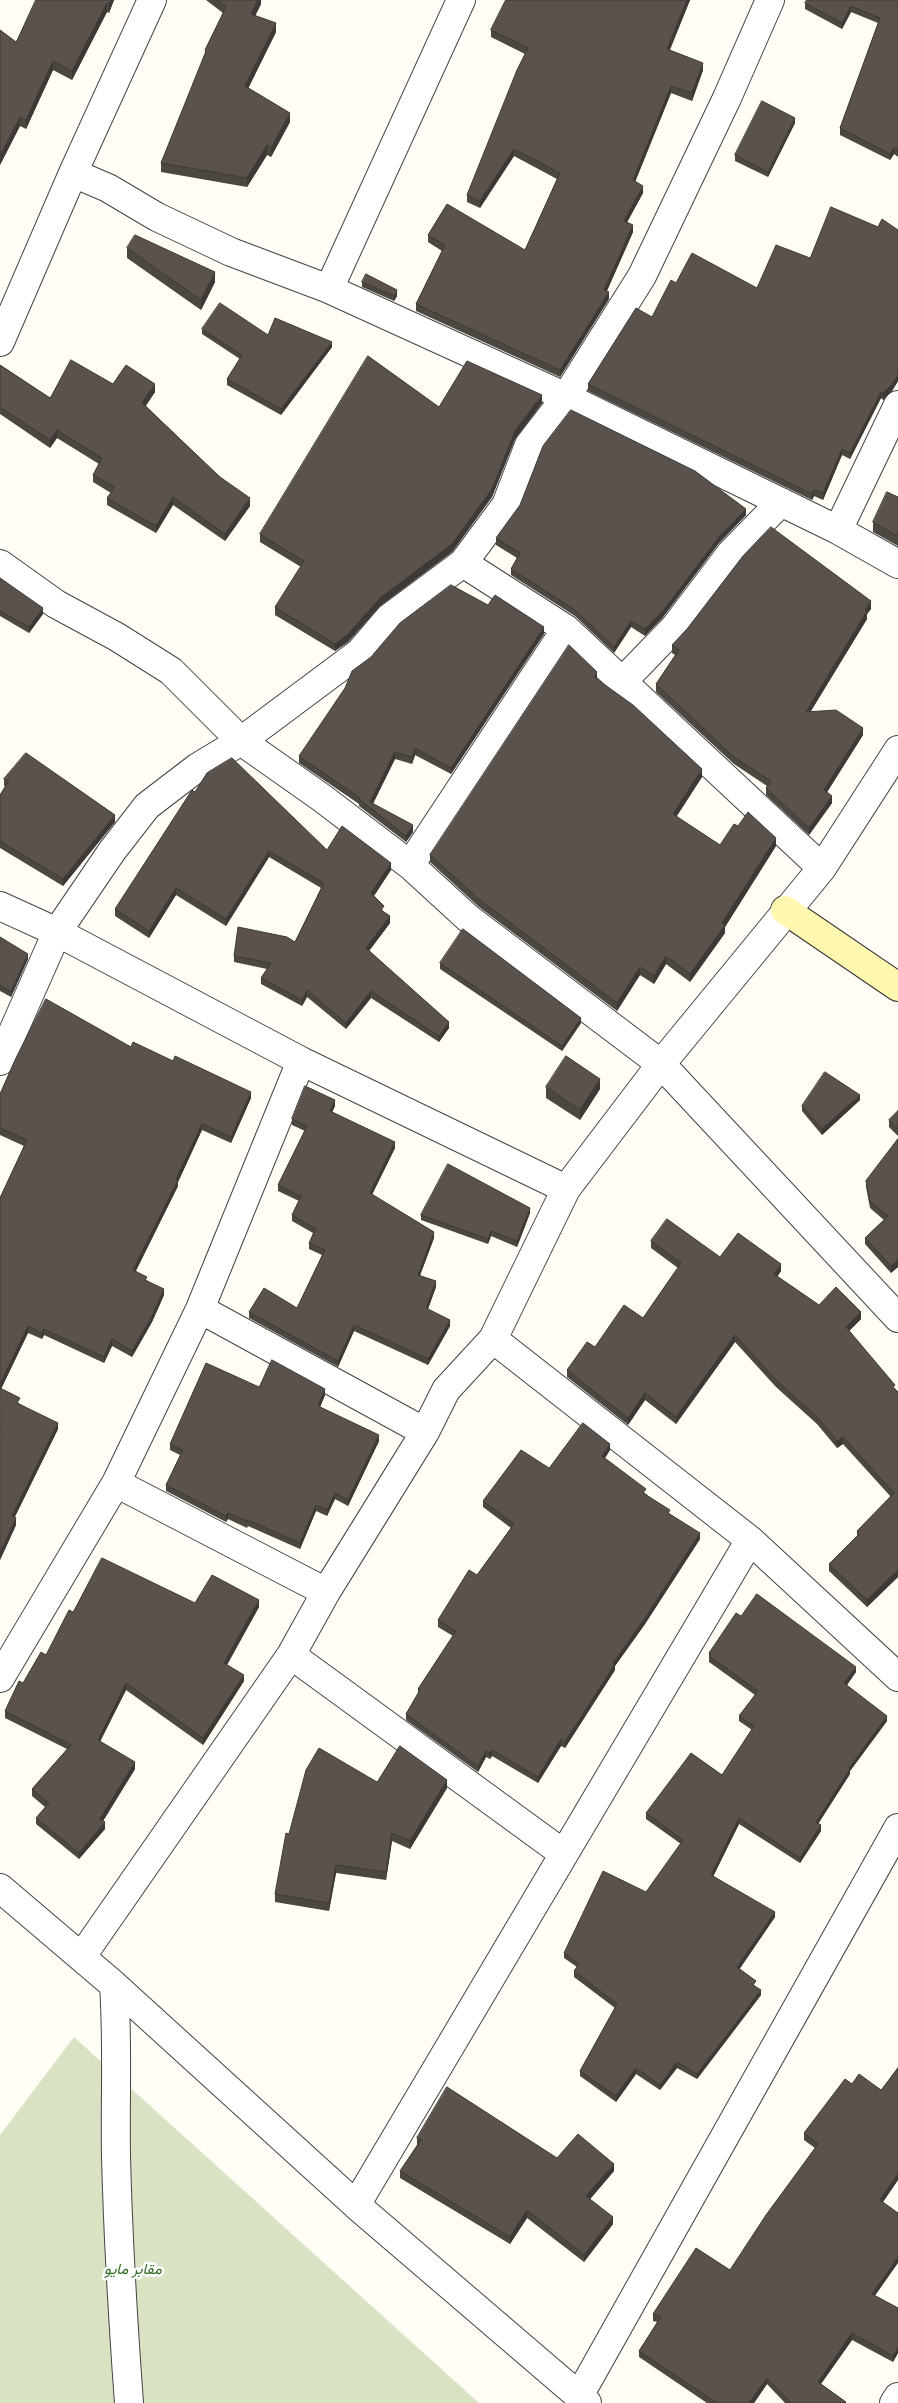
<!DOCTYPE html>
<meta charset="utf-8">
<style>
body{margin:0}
canvas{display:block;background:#fffdf5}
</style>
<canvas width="898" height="2403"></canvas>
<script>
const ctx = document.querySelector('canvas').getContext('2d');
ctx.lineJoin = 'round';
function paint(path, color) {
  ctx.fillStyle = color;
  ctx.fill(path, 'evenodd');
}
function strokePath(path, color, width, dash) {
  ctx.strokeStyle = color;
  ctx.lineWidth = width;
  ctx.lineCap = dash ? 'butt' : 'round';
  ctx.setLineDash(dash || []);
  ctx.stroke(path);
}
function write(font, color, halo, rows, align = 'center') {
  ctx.font = font + ' "Noto Serif",Vazirmatn,serif';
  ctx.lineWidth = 5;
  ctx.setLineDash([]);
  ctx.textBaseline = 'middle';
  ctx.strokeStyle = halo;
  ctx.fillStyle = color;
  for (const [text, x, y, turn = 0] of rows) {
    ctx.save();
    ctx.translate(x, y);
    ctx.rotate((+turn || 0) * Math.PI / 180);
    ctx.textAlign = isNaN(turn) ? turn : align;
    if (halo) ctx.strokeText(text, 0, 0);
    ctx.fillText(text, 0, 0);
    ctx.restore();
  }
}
paint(new Path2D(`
 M 74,2037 L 479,2403 L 0,2403 L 0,2135 Z`), '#d9e3c4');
const street = new Path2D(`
 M 152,0 L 73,173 L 108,188 L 157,217 L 231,252 L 329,289 L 566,397 L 838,530 L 898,564
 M 770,0 L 727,98 L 642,276 L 566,397 L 529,445 L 506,505 L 463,563 L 566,629 L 822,868
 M 329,289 L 461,0
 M 0,342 L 73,173
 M 838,530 L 898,405
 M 0,564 L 56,604 L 117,637 L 171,671 L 241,741 L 322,798 L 410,865 L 469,919 L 661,1064 L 898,1318
 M 621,683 L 675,627 L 731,553 L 781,502
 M 410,865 L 566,629
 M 0,906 L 57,932 L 301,1061 L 566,1189
 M 0,1061 L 57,932 L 112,851 L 147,806 L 198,767 L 241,741 L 359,653 L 389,618 L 463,563
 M 200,1309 L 425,1432
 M 493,1339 L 750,1540 L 898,1677
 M 116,1483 L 326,1592
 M 291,1655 L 564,1854
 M 0,1678 L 116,1483 L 200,1309 L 301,1061
 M 0,1888 L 114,1985 L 356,2205 L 587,2403
 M 82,1956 L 291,1655 L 326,1592 L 425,1432 L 446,1390 L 493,1339 L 566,1189 L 661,1064 L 822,868 L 898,750
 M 114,1985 C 118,2042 115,2099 116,2156 C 118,2239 123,2321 129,2403
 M 356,2205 L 750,1540
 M 579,2396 L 898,1828
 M 894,2403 L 898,2397`);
const secondary = new Path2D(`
 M 785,910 L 898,987`);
strokePath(street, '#444', 30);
strokePath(secondary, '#333', 30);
strokePath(street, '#fff', 28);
strokePath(secondary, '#fff6b0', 28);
paint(new Path2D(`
 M 114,0 L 109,13 L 107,12 L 72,80 L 53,70 L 26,129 L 20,126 L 0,165 L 0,30 L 16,42 Z
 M 206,0 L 261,0 L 261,4 L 255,16 L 276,32 L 248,88 L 290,122 L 271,157 L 267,155 L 247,187 L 161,172 L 161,163 L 205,55 L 205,50 L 223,13 Z
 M 506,0 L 690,0 L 670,50 L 703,70 L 692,101 L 671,93 L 635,182 L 643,193 L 627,222 L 633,232 L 607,291 L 609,299 L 560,377 L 416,311 L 416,304 L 442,251 L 428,242 L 428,235 L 525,250 L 557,179 L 514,156 L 480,208 L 467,202 L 467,195 L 525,54 L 491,37 L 491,30 Z
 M 898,0 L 898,157 L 894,154 L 890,160 L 840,135 L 840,128 L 878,23 L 851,12 L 842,29 L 805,9 L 805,3 Z
 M 795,123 L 768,177 L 735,161 L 735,155 Z
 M 878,227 L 898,230 L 898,381 L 892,391 L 883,400 L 881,398 L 850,459 L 842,455 L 823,500 L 814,496 L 812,500 L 588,391 L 588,384 L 652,317 L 676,283 L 757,288 L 810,258 Z
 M 127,248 L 215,282 L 201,310 L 127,258 Z
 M 362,282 L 397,296 L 394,301 L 362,287 Z
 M 202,329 L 268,335 L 332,347 L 281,415 L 227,385 L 227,379 L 240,359 L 202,334 Z
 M 0,365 L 50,398 L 113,384 L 155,392 L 146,406 L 250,506 L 225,541 L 173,505 L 156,533 L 107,505 L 107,498 L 111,493 L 93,482 L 93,475 L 99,464 L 57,438 L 50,448 L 0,414 Z
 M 542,403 L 515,439 L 492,497 L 452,552 L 380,606 L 348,642 L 335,651 L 275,615 L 275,607 L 301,567 L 260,542 L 260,534 L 439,407 Z
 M 898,497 L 898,546 L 873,532 L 873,522 Z
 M 746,515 L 719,543 L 663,617 L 645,636 L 631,627 L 614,653 L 575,616 L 511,575 L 511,569 L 517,558 L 496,545 L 496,538 Z
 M 0,578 L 43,614 L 29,633 L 0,616 Z
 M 488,605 L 544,634 L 451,774 L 415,755 L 412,764 L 395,759 L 373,804 L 413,832 L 406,842 L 359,806 L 359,804 L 299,763 L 299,756 Z
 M 871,609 L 867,614 L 867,619 L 811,711 L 863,735 L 827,792 L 832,803 L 809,835 L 766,795 L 766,788 L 767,786 L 734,764 L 656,692 L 656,684 L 675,655 L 672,653 L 672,645 Z
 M 597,679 L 702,777 L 676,817 L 720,845 L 776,846 L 725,927 L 725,933 L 690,982 L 666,964 L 654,984 L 640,975 L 617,1011 L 479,907 L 430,862 L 430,855 Z
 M 4,779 L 115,822 L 63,886 L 0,848 L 0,795 L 5,786 L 4,786 Z
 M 195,792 L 327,850 L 391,870 L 374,896 L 390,923 L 369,951 L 449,1028 L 439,1042 L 371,998 L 346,1029 L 307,997 L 302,1006 L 261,984 L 261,978 L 267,969 L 234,962 L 234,956 L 295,942 L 321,888 L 269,857 L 226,926 L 176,895 L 149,938 L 115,916 L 115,909 Z
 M 0,937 L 28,959 L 11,997 L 0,991 Z
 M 440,963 L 581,1023 L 562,1051 L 440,969 Z
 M 131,1047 L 251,1098 L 231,1143 L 202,1130 L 178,1182 L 178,1186 L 136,1271 L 164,1295 L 152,1322 L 132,1357 L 112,1346 L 104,1363 L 44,1335 L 42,1339 L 28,1333 L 1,1389 L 20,1404 L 58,1429 L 14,1518 L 16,1525 L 0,1560 L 0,1198 L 24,1146 L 0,1135 L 0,1094 Z
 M 546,1087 L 600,1089 L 580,1120 L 546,1098 Z
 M 860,1100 L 822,1135 L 802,1111 L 802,1106 Z
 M 335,1106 L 332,1112 L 395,1148 L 372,1194 L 434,1238 L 420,1275 L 436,1287 L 428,1309 L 450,1326 L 428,1365 L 354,1331 L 338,1367 L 249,1318 L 249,1312 L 297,1308 L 322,1255 L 309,1249 L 309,1243 L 313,1233 L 292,1221 L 292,1215 L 299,1201 L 278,1191 L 278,1185 L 305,1131 L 292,1125 L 292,1119 Z
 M 898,1111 L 898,1136 L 889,1127 L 889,1120 Z
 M 898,1139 L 898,1267 L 891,1273 L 865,1244 L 865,1238 L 884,1220 L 870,1208 L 866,1187 L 866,1181 Z
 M 530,1213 L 517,1247 L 491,1236 L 488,1244 L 421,1220 L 421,1215 Z
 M 651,1241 L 781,1271 L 777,1277 L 819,1305 L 861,1319 L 849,1331 L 895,1389 L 898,1577 L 867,1607 L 829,1571 L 829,1564 L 857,1536 L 857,1531 L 891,1497 L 843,1444 L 837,1448 L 817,1424 L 776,1387 L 735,1342 L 676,1424 L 645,1400 L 628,1425 L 567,1377 L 567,1370 L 595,1347 L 643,1318 L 678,1268 L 651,1248 Z
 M 259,1387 L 325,1395 L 320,1407 L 379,1441 L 348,1506 L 335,1499 L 327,1516 L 316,1511 L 300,1549 L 248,1526 L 247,1528 L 228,1519 L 226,1522 L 166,1491 L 166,1485 L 180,1455 L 170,1450 L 170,1444 Z
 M 610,1450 L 604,1459 L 700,1539 L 645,1624 L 615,1666 L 615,1670 L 565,1748 L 561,1746 L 538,1783 L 492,1756 L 490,1759 L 486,1757 L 478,1772 L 406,1720 L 406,1714 L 418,1693 L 418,1689 L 453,1636 L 438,1627 L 438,1620 L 477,1575 L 511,1528 L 483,1507 L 483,1501 L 549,1468 Z
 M 195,1603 L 259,1607 L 227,1665 L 244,1681 L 203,1745 L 126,1690 L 100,1741 L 135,1769 L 103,1821 L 105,1829 L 79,1859 L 36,1824 L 36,1818 L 45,1807 L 32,1796 L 32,1789 L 67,1749 L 5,1718 L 5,1711 L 23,1683 L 46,1655 L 73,1612 Z
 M 741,1616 L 856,1672 L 847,1685 L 887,1721 L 850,1771 L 850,1774 L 818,1824 L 821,1831 L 800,1863 L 739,1824 L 713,1876 L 775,1917 L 739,1969 L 756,1987 L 761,1995 L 697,2079 L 677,2068 L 660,2090 L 636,2074 L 616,2102 L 580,2076 L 580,2071 L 615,2008 L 574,1977 L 574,1971 L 577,1967 L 564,1958 L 564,1953 L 646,1892 L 681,1844 L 646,1819 L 646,1813 L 722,1775 L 752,1730 L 739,1721 L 739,1716 L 755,1695 L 709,1662 L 709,1653 Z
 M 377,1782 L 447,1788 L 410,1849 L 392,1841 L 386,1880 L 336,1873 L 329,1911 L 275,1902 L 275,1894 L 289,1834 Z
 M 898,2068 L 898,2180 L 883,2202 L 875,2296 L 898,2308 L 898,2353 L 893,2362 L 852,2340 L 821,2384 L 846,2403 L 785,2403 L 767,2384 L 754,2403 L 707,2403 L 639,2357 L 639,2351 L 657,2322 L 653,2321 L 653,2314 L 730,2270 L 815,2148 L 804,2140 L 804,2133 L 852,2084 L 881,2090 Z
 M 417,2138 L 614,2171 L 590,2199 L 613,2224 L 584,2262 L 527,2218 L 510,2244 L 400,2178 L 400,2171 L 417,2145 Z`), '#4d4742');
paint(new Path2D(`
 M 111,0 L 114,0 L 109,13 L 109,4 Z
 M 258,0 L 261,0 L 261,4 L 251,24 L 251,14 Z
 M 687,0 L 690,0 L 667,56 L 667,49 Z
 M 107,3 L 107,12 L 72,80 L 72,71 Z
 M 851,6 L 851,12 L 842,29 L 842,23 Z
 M 276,23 L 276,32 L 245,95 L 245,86 Z
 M 53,61 L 53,70 L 26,129 L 26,120 Z
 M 703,63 L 703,70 L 692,101 L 692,93 Z
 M 671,86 L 671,93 L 633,187 L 633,180 Z
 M 290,113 L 290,122 L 271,157 L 271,148 Z
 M 20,117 L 20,126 L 0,165 L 0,156 Z
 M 795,118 L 795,123 L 768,177 L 768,172 Z
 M 267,145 L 267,155 L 247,187 L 247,178 Z
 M 894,148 L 894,154 L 890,160 L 890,154 Z
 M 514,149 L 514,156 L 480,208 L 480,201 Z
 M 643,186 L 643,193 L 624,228 L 624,221 Z
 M 633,225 L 633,232 L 604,297 L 604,290 Z
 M 215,272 L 215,282 L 201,310 L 201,300 Z
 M 397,290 L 397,296 L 394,301 L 394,296 Z
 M 609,292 L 609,299 L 560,377 L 560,370 Z
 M 332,342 L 332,347 L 281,415 L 281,409 Z
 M 898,375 L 898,381 L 892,391 L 883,400 L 883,393 Z
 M 155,384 L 155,392 L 142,410 L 142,403 Z
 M 881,392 L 881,398 L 850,459 L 850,453 Z
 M 542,395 L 542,403 L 515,439 L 492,497 L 452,552 L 380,606 L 348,642 L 335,651 L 335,644 L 515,431 Z
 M 57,430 L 57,438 L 50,448 L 50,440 Z
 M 842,449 L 842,455 L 823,500 L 823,493 Z
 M 814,490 L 814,496 L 812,500 L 812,494 Z
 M 173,497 L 173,505 L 156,533 L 156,526 Z
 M 250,498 L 250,506 L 225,541 L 225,534 Z
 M 746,509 L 746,515 L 719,543 L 663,617 L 645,636 L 645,629 L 719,537 Z
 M 871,601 L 871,609 L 867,614 L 867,619 L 806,719 L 806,712 L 865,610 Z
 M 43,608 L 43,614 L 29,633 L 29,627 Z
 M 631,621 L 631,627 L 614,653 L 614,647 Z
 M 544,627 L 544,634 L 451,774 L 451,768 Z
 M 597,672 L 597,679 L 594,677 Z
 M 863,728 L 863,735 L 824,797 L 824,790 Z
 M 415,748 L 415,755 L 412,764 L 412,757 Z
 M 395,752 L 395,759 L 370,809 L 370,802 Z
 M 702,769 L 702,777 L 673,822 L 673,814 Z
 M 832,796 L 832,803 L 809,835 L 809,828 Z
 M 115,815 L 115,822 L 63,886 L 63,879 Z
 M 413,825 L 413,832 L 406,842 L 406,836 Z
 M 776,838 L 776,846 L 725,927 L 725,933 L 690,982 L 690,974 Z
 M 269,851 L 269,857 L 226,926 L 226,919 Z
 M 391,863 L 391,870 L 371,900 L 371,893 Z
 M 176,888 L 176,895 L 149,938 L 149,931 Z
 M 390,916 L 390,923 L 366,955 L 366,948 Z
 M 28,954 L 28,959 L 11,997 L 11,992 Z
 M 666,956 L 666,964 L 654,984 L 654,976 Z
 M 640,967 L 640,975 L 617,1011 L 617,1003 Z
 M 307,990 L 307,997 L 302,1006 L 302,1000 Z
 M 371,991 L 371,998 L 346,1029 L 346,1023 Z
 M 581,1018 L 581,1023 L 562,1051 L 562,1046 Z
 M 449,1022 L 449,1028 L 439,1042 L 439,1036 Z
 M 600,1079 L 600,1089 L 580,1120 L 580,1110 Z
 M 251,1092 L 251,1098 L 231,1143 L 231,1137 Z
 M 860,1095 L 860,1100 L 822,1135 L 822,1129 Z
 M 335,1100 L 335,1106 L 330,1117 L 330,1111 Z
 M 202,1124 L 202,1130 L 178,1182 L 178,1186 L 133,1276 L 133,1270 Z
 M 395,1142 L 395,1148 L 370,1199 L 370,1193 Z
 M 530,1208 L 530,1213 L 517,1247 L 517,1241 Z
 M 491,1231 L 491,1236 L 488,1244 L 488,1239 Z
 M 434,1232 L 434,1238 L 418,1281 L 418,1275 Z
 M 898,1260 L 898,1267 L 891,1273 L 891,1266 Z
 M 781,1264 L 781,1271 L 774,1281 L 774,1274 Z
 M 436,1281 L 436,1287 L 426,1314 L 426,1308 Z
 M 164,1289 L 164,1295 L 152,1322 L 132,1357 L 132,1351 Z
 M 861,1312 L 861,1319 L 846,1334 L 846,1327 Z
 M 450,1320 L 450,1326 L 428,1365 L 428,1359 Z
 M 354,1325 L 354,1331 L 338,1367 L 338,1361 Z
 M 28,1326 L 28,1333 L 0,1391 L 0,1384 Z
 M 44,1329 L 44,1335 L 42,1339 L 42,1333 Z
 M 735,1335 L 735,1342 L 676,1424 L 676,1417 Z
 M 112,1339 L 112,1346 L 104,1363 L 104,1357 Z
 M 325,1389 L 325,1395 L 318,1412 L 318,1406 Z
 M 645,1393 L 645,1400 L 628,1425 L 628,1418 Z
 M 58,1423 L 58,1429 L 12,1523 L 12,1516 Z
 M 379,1435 L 379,1441 L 348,1506 L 348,1500 Z
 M 843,1437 L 843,1444 L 837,1448 L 837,1441 Z
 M 610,1444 L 610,1450 L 602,1463 L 602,1456 Z
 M 335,1493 L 335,1499 L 327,1516 L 327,1510 Z
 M 316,1505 L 316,1511 L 300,1549 L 300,1543 Z
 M 228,1513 L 228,1519 L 226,1522 L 226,1516 Z
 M 16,1518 L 16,1525 L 0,1560 L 0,1554 Z
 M 700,1533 L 700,1539 L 645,1624 L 615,1666 L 615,1670 L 565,1748 L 565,1742 L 613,1663 Z
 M 898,1570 L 898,1577 L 867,1607 L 867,1600 Z
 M 259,1600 L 259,1607 L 224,1670 L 224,1663 Z
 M 856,1667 L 856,1672 L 844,1689 L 844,1683 Z
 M 244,1675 L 244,1681 L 203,1745 L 203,1738 Z
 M 126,1683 L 126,1690 L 98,1746 L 98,1740 Z
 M 887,1716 L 887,1721 L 850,1771 L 850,1774 L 816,1827 L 816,1822 L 849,1768 Z
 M 561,1739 L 561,1746 L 538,1783 L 538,1777 Z
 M 492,1750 L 492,1756 L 490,1759 L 490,1753 Z
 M 486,1751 L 486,1757 L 478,1772 L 478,1766 Z
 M 135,1762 L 135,1769 L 100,1826 L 100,1819 Z
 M 447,1780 L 447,1788 L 410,1849 L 410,1841 Z
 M 739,1818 L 739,1824 L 711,1881 L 711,1875 Z
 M 105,1822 L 105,1829 L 79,1859 L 79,1853 Z
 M 821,1825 L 821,1831 L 800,1863 L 800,1858 Z
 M 392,1833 L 392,1841 L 386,1880 L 386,1872 Z
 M 336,1865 L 336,1873 L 329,1911 L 329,1903 Z
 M 775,1912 L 775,1917 L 737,1973 L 737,1967 Z
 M 761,1990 L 761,1995 L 697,2079 L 697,2074 Z
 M 677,2062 L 677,2068 L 660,2090 L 660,2085 Z
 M 636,2068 L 636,2074 L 616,2102 L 616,2096 Z
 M 614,2164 L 614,2171 L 586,2204 L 586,2196 Z
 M 898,2174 L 898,2180 L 880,2206 L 880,2200 Z
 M 527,2210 L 527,2218 L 510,2244 L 510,2237 Z
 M 613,2217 L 613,2224 L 584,2262 L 584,2255 Z
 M 898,2257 L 898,2263 L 872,2300 L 872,2294 Z
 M 852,2333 L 852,2340 L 818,2388 L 818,2382 Z
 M 898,2347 L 898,2353 L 893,2362 L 893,2356 Z
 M 767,2378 L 767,2384 L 754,2403 L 749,2403 Z`), '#3f3936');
const building = new Path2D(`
 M 36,0 L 111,0 L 109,4 L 107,3 L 72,71 L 53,61 L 26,120 L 20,117 L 0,156 L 0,30 L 16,42 Z
 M 217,0 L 258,0 L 251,14 L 276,23 L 245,86 L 290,113 L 271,148 L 267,145 L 247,178 L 161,163 L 206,51 L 205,50 L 226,7 Z
 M 506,0 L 687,0 L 667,49 L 703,63 L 692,93 L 671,86 L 633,180 L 643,186 L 624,221 L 633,225 L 604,290 L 609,292 L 560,370 L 416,304 L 445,245 L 428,235 L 447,204 L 525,250 L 560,173 L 514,149 L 480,201 L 467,195 L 517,70 L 528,48 L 491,30 Z
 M 807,0 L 898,0 L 898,151 L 894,148 L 890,154 L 840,128 L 880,18 L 851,6 L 842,23 L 805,3 Z
 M 762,101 L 795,118 L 768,172 L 735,155 Z
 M 831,207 L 878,227 L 882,219 L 898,230 L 898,375 L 892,385 L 883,393 L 881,392 L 850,453 L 842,449 L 823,493 L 814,490 L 812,494 L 588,384 L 636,308 L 652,317 L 671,280 L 676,283 L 692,253 L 757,288 L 776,245 L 810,258 Z
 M 135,235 L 215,272 L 201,300 L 127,248 Z
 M 366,274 L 397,290 L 394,296 L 362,282 Z
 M 220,303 L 268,335 L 275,318 L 332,342 L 281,409 L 227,379 L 242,355 L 202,329 Z
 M 368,356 L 439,407 L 467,361 L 542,395 L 515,431 L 492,489 L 452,544 L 380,598 L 348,634 L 335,644 L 275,607 L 304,561 L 260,534 Z
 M 71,360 L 113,384 L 126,365 L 155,384 L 142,403 L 220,477 L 250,498 L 225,534 L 173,497 L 156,526 L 107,498 L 115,487 L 93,475 L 102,458 L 57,430 L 50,440 L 0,407 L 0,365 L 50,398 Z
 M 571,410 L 695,471 L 746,509 L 719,537 L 663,611 L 645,629 L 631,621 L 614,647 L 575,610 L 511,569 L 520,553 L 496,538 L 520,505 L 543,446 Z
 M 887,492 L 898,497 L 898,536 L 873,522 Z
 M 771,527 L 871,601 L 865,610 L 867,611 L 806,712 L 836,710 L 863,728 L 824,790 L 832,796 L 809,828 L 766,788 L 771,781 L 734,757 L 656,684 L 679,650 L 672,645 L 687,629 L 743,556 Z
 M 0,578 L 43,608 L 29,627 L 0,611 Z
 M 451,585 L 488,605 L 495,595 L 544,627 L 451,768 L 415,748 L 412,757 L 395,752 L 370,802 L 413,825 L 406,836 L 359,799 L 360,798 L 299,756 L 345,688 L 352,671 L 371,657 L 400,623 Z
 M 569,645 L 597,672 L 594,677 L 633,705 L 702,769 L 673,814 L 720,845 L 734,824 L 738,826 L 748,812 L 776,838 L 722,923 L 725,925 L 690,974 L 666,956 L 654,976 L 640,967 L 617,1003 L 479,899 L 430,855 Z
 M 26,753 L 115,815 L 63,879 L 0,841 L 0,795 L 9,781 L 4,779 Z
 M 232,758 L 327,850 L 342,826 L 391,863 L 371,893 L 384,906 L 381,910 L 390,916 L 366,948 L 449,1022 L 439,1036 L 371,991 L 346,1023 L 307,990 L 302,1000 L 261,978 L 271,963 L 234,956 L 238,927 L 287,937 L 295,942 L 324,883 L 269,851 L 226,919 L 176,888 L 149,931 L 115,909 L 192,790 L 195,792 L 207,773 Z
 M 463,929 L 581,1018 L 562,1046 L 440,963 Z
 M 0,937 L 28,954 L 11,992 L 0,985 Z
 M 46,999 L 131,1047 L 133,1042 L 173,1061 L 175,1056 L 251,1092 L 231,1137 L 202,1124 L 176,1179 L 178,1180 L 133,1270 L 147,1277 L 145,1280 L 164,1289 L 152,1316 L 132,1351 L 112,1339 L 104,1357 L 44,1329 L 42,1333 L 28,1326 L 0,1384 L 0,1198 L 27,1140 L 0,1128 L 0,1094 L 15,1060 Z
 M 566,1056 L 600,1079 L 580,1110 L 546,1087 Z
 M 825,1072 L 860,1095 L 822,1129 L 802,1106 Z
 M 305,1086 L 335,1100 L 330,1111 L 395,1142 L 370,1193 L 434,1232 L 418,1275 L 436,1281 L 426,1308 L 450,1320 L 428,1359 L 354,1325 L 338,1361 L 249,1312 L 264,1288 L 297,1308 L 325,1250 L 309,1243 L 316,1229 L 292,1215 L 301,1196 L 278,1185 L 307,1126 L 292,1119 Z
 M 898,1111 L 898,1129 L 889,1120 Z
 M 898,1139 L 898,1260 L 891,1266 L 865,1238 L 888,1216 L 870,1201 L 866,1181 Z
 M 448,1164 L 530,1208 L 517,1241 L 491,1231 L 488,1239 L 421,1215 Z
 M 667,1219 L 720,1257 L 738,1233 L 781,1264 L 774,1274 L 819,1305 L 836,1287 L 861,1312 L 846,1327 L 895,1385 L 893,1387 L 898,1392 L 898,1570 L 867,1600 L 829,1564 L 859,1534 L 857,1531 L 894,1493 L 843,1437 L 837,1441 L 817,1417 L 776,1380 L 735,1335 L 676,1417 L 645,1393 L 628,1418 L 567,1370 L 587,1342 L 595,1347 L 624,1305 L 643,1318 L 681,1263 L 651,1241 Z
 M 272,1360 L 325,1389 L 318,1406 L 379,1435 L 348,1500 L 335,1493 L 327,1510 L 316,1505 L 300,1543 L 248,1520 L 247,1521 L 228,1513 L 226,1516 L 166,1485 L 183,1450 L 170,1444 L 206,1363 L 259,1387 Z
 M 0,1388 L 20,1398 L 17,1403 L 58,1423 L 12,1516 L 16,1518 L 0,1554 Z
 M 583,1423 L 610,1444 L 602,1456 L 646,1489 L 643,1493 L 670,1510 L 668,1513 L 700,1533 L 645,1618 L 613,1663 L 615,1664 L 565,1742 L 561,1739 L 538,1777 L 492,1750 L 490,1753 L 486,1751 L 478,1766 L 406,1714 L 420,1690 L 418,1689 L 456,1631 L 438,1620 L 469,1570 L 477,1575 L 514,1524 L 483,1501 L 521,1450 L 549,1468 Z
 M 102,1558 L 195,1603 L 212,1575 L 259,1600 L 224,1663 L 244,1675 L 203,1738 L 126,1683 L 98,1740 L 135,1762 L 100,1819 L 105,1822 L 79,1853 L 36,1818 L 49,1803 L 32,1789 L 71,1745 L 5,1711 L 19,1681 L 23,1683 L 41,1652 L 46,1655 L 69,1610 L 73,1612 Z
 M 757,1594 L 856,1667 L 844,1683 L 887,1716 L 849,1768 L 850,1769 L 816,1822 L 821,1825 L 800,1858 L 739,1818 L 711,1875 L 775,1912 L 737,1967 L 756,1981 L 753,1985 L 761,1990 L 697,2074 L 677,2062 L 660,2085 L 636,2068 L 616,2096 L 580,2071 L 617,2004 L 574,1971 L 579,1964 L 564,1953 L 603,1871 L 646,1892 L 683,1840 L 646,1813 L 691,1753 L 722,1775 L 754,1726 L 739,1716 L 758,1691 L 709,1656 L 711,1654 L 709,1653 L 736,1613 L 741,1616 Z
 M 400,1746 L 447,1780 L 410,1841 L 392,1833 L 386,1872 L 336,1865 L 329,1903 L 275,1894 L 286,1833 L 289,1834 L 306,1770 L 319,1748 L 377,1782 Z
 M 898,2068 L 898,2174 L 880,2200 L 898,2213 L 898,2257 L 872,2294 L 898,2308 L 898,2347 L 893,2356 L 852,2333 L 818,2382 L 846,2402 L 845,2403 L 791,2403 L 767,2378 L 749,2403 L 717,2403 L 639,2351 L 661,2317 L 653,2314 L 696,2248 L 730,2270 L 766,2215 L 818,2144 L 804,2133 L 845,2079 L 852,2084 L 859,2074 L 881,2090 Z
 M 447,2087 L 557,2158 L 578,2134 L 614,2164 L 586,2196 L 613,2217 L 584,2255 L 527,2210 L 510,2237 L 400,2171 L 421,2140 L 417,2138 Z`);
paint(building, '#5a524d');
strokePath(building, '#3f3936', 1);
write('italic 15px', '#2f6b1f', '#fff', [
 ["مقابر مايو",133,2270]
]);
</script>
